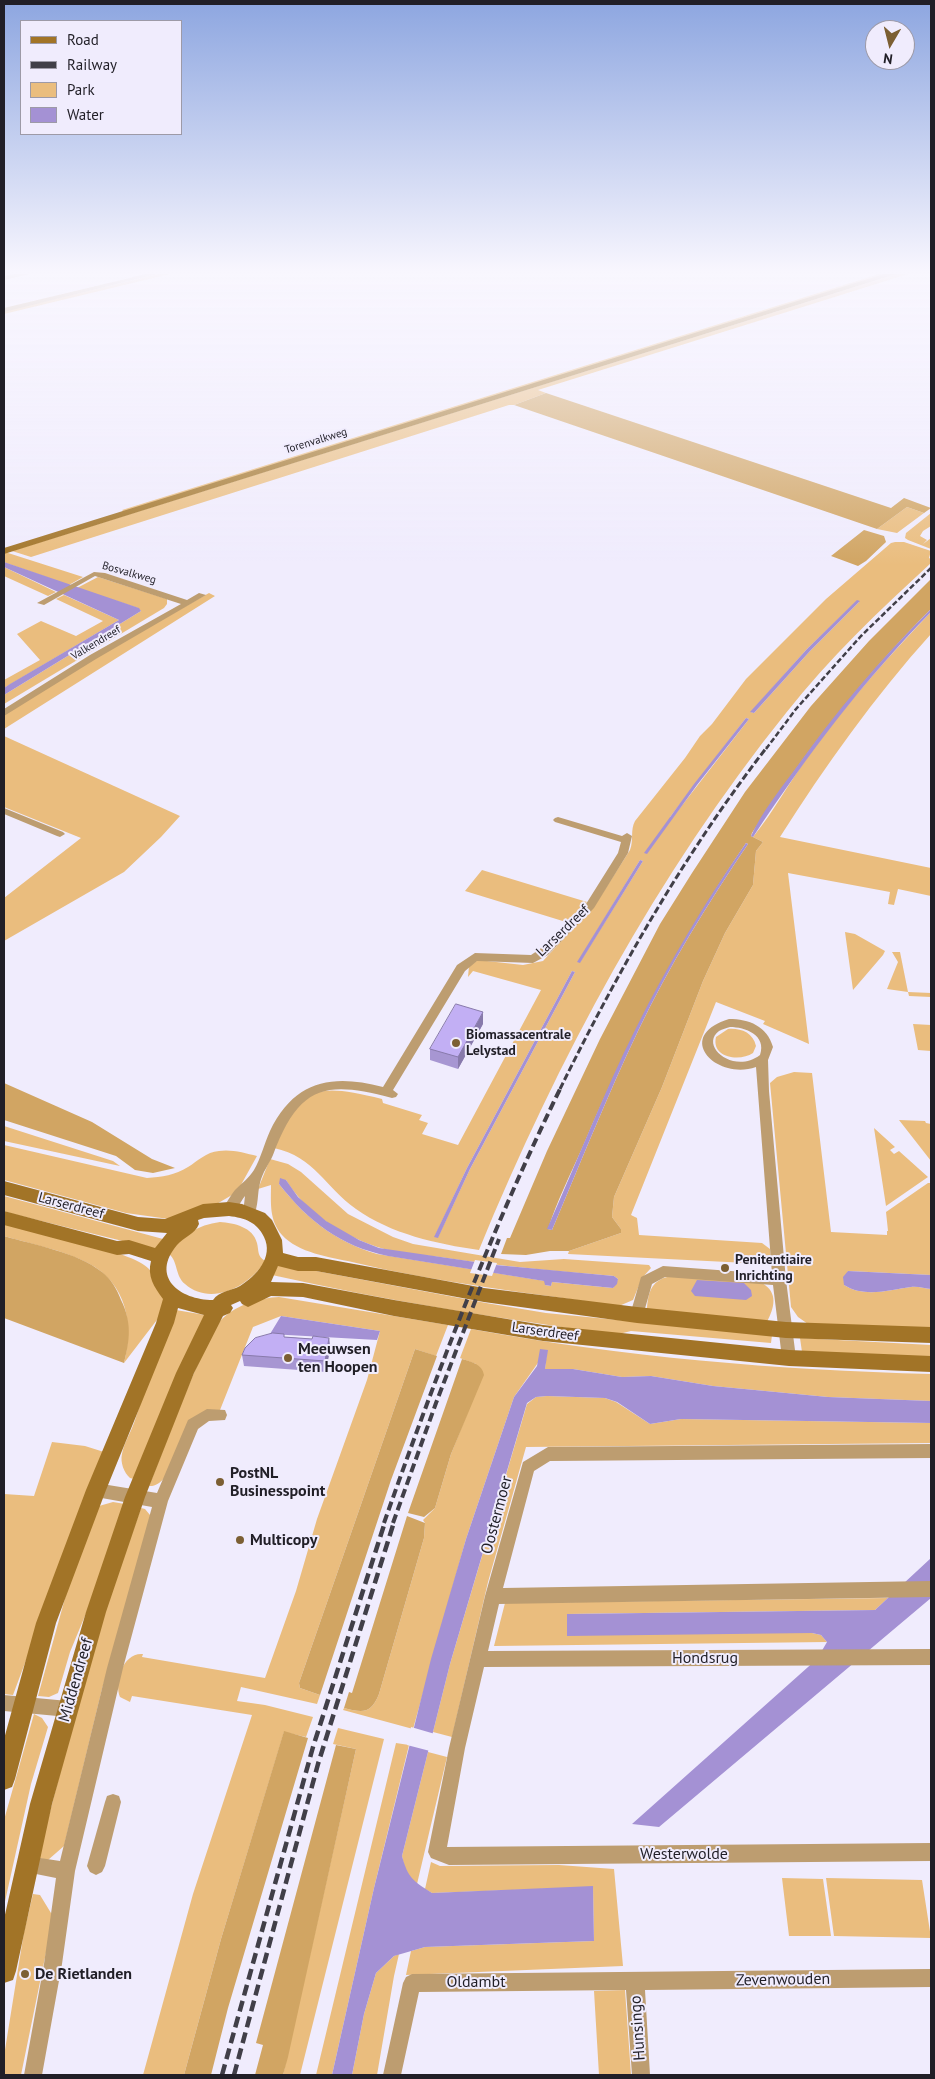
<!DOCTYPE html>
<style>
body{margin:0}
#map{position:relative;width:935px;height:2079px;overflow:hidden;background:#f0ecfd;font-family:"PT Sans",sans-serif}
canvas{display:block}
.frame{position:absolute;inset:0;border:5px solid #211f27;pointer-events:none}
.legend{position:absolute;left:20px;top:20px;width:162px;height:115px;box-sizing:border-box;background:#f0ecfd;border:1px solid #9d9aa7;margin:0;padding:6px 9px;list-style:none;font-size:15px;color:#211f27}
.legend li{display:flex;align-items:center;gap:10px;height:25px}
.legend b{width:25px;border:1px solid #9d9aa7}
.north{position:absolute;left:865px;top:20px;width:50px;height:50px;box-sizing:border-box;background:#f0ecfd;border:1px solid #9d9aa7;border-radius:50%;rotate:188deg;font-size:14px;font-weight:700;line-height:20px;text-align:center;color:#211f27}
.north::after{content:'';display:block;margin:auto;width:18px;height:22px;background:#7c5f33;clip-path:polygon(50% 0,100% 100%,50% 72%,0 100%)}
</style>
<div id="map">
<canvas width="935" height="2079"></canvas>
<div class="frame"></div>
<ul class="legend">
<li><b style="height:6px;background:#a27427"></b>Road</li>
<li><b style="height:6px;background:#413f48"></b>Railway</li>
<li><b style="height:14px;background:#eabd7e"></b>Park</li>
<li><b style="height:14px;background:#a491d4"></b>Water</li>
</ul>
<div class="north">N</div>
</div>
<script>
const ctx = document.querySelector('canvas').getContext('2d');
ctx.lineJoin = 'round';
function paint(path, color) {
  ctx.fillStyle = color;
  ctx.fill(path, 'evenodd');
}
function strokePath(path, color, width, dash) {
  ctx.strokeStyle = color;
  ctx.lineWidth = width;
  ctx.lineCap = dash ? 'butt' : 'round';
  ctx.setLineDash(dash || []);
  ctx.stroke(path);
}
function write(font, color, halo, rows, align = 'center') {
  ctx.font = font + ' "PT Sans",sans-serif';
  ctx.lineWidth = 4;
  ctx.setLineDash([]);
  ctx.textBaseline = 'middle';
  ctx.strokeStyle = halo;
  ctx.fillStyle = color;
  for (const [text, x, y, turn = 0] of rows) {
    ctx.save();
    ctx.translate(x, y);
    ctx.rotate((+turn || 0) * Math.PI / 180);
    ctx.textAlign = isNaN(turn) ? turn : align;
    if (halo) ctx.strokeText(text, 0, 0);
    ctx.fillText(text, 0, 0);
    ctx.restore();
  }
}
paint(new Path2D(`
 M 159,274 L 170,274 L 4,314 L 4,311 Z
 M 879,274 L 890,274 L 124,512 L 122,510 Z
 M 896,274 L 908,274 L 538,390 L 546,393 L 514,405 L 509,405 L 31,557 L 12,551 Z
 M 907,507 L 924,513 L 897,533 L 877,529 Z
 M 931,513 L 931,526 L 923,531 L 920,536 L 927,540 L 923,544 L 931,538 L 931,549 L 908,540 L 905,538 L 906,533 Z
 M 895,542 L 904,542 L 931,551 L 929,558 L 931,559 L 931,563 C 880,610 829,658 786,713 C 656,875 558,1058 479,1250 C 437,1244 391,1234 356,1209 C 325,1187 315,1157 274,1148 C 304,1083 317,1084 382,1099 L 383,1103 L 422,1115 L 419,1120 L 428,1123 L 422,1134 L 458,1145 L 541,990 L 473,971 L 468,977 L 469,966 L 478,960 L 523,965 L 543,961 L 595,905 L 630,850 C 634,840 630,830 635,821 L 685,758 L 700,736 L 712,724 L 746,679 L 826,599 L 891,543 ZM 857,601 L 859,602 L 810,651 L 754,713 L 751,712 L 807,649 ZM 746,718 L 749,719 L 673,817 L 670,817 ZM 640,860 L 643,861 L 580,962 L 578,962 ZM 572,971 L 575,972 L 470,1169 L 438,1237 L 435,1236 L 467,1168 Z
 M 5,552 L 83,577 L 69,585 L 6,563 L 4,562 Z
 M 4,567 L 56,592 L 48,596 L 4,576 Z
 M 98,577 L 167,599 L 167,604 L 164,608 L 4,704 L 4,695 L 141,611 L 138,608 L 77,588 Z
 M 209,593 L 215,596 L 4,729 L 4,714 L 101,654 Z
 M 64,595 L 119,620 L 4,688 L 4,680 L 40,660 L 17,634 L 41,621 L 76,636 L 103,621 L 56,599 Z
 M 931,612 L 931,634 C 875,696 825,766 780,837 L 931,868 L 931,896 L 898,889 L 894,905 L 888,904 L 890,892 L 788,873 L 809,1044 L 763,1024 L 765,1021 L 716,1002 L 631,1215 L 637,1218 L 639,1235 L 762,1243 L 770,1249 L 771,1259 L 767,1264 L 568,1254 L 569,1251 L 621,1233 L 621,1229 L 612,1217 L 614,1197 L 662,1087 L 703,981 L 725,933 L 753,885 L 756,851 L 763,842 L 753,837 C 774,811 790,781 809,755 C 846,704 888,657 931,612 Z
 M 4,736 L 180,816 L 161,837 L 124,872 L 4,941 L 4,898 L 81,838 L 4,807 Z
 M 482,870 L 587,902 L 566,922 L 465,891 Z
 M 845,932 L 855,934 L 885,951 L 883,955 L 853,990 Z
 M 892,952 L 900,952 L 908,992 L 931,993 L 931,997 L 909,996 L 908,992 L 887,989 L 898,962 Z
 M 913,1024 L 931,1025 L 931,1051 L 918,1050 Z
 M 728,1029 C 740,1028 753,1032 756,1046 L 753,1053 C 740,1062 711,1058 716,1037 Z
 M 794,1072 L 812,1073 L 831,1232 L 887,1235 L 887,1231 L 888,1231 L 886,1212 L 928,1183 L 931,1183 L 931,1275 L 848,1271 L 844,1285 C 865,1298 888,1290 911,1287 C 918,1286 925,1289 931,1289 L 931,1330 L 808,1324 L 798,1317 L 791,1307 L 770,1083 L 777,1077 Z
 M 899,1120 L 925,1121 L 926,1123 L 931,1124 L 931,1161 Z
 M 4,1126 L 113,1161 L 120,1166 L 4,1141 Z
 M 874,1128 L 895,1147 L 890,1150 L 894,1154 L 899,1151 L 928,1177 L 886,1206 Z
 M 4,1145 L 147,1178 C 162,1177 175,1175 188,1167 C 198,1161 206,1152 219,1151 C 231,1149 245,1153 257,1156 L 237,1192 L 215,1205 L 169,1219 L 126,1213 L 4,1180 Z
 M 270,1159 L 288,1164 L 301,1172 L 348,1214 L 393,1237 L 413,1244 L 520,1262 L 564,1259 L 649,1265 L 651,1268 L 642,1278 L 633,1300 L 619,1306 C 530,1293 440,1283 352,1262 C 330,1257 298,1253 282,1235 C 269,1220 271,1203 271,1185 L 258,1189 ZM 286,1180 C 305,1211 336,1231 369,1244 C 391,1253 416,1254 440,1257 C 498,1266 556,1271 614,1276 L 618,1279 L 613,1288 L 552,1282 L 551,1286 L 545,1285 L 545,1281 L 377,1254 C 334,1241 307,1219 279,1184 Z
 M 4,1196 L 163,1239 L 155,1249 L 13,1214 L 4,1211 Z
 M 220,1222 C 234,1223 253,1227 257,1243 C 259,1251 257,1256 265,1261 C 250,1286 211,1307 185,1284 C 175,1276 178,1261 169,1254 C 181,1235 198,1225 220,1222 Z
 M 4,1224 C 33,1233 133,1250 149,1269 C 159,1280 166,1298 163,1312 L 124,1363 C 134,1325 127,1283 88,1263 C 63,1250 31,1244 4,1236 Z
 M 279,1264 L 486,1303 L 546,1313 L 772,1335 L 771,1343 L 631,1331 L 615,1335 C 499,1318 387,1301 272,1275 Z
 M 672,1276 L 762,1283 C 779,1293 774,1308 767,1322 L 647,1310 C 648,1291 652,1279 672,1276 Z
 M 279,1297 L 448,1325 L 436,1356 L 415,1349 L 299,1683 L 300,1688 L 320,1695 L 317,1704 L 241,1687 L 237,1701 L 265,1705 L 313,1717 L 306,1737 L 284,1732 L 221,1939 L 184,2075 L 143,2075 L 193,1894 L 252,1715 L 132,1696 L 130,1702 L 120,1697 C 114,1682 123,1652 143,1654 L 142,1657 L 265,1678 L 296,1591 L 317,1519 L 367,1380 L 380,1331 L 281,1316 L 253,1327 L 220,1410 L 202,1414 C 193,1431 169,1489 149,1486 C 167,1441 183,1395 204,1351 C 210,1340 214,1326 223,1318 C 238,1304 260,1298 279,1297 Z
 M 176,1310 L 205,1315 L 134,1479 L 130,1478 C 124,1473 120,1462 122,1454 C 124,1443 130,1434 134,1423 C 147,1384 160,1347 176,1310 Z
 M 471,1329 C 622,1357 778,1370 931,1374 L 931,1401 L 828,1397 L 713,1386 L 651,1376 L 622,1377 L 573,1369 L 545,1369 L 547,1350 L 514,1397 L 466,1539 L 413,1729 L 343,1710 L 344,1708 C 363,1713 371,1714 379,1694 L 424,1538 L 425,1523 L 423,1520 L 435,1508 L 451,1454 L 467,1414 L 476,1364 L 460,1358 Z
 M 800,1338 L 931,1345 L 931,1357 L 802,1352 Z
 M 547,1396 L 605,1398 L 616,1402 L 650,1424 L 681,1419 L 931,1423 L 931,1443 L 526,1447 L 488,1582 L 452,1737 L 433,1732 L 450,1664 L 527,1404 L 536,1397 Z
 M 52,1442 L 85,1446 L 104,1452 L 13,1695 L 4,1694 L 4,1494 L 34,1496 Z
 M 113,1502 L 125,1504 L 118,1536 L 70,1652 L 58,1693 L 49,1697 L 38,1696 L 75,1562 L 99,1506 Z
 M 141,1508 L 145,1509 L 150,1515 L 152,1525 L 102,1689 L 64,1846 L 48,1860 L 38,1858 L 95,1638 Z
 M 888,1598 L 875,1610 L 567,1614 L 812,1633 L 821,1635 L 827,1642 L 494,1646 L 505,1603 Z
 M 34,1714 L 42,1718 L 48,1727 L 31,1784 L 4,1906 L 4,1820 Z
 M 338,1728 L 384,1739 L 300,2075 L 283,2075 L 356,1749 L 333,1744 Z
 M 396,1743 L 409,1745 L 374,1888 L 332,2075 L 316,2075 Z
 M 428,1752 L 447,1757 L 417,1884 C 407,1878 404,1866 402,1856 Z
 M 431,1862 L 440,1866 L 559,1865 L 614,1869 L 623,1966 L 406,1975 L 411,1951 L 425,1947 L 594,1941 L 593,1887 L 432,1893 L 425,1889 Z
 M 782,1878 L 823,1879 L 831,1936 L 789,1936 Z
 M 826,1878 L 922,1880 L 931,1938 L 834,1936 Z
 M 33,1894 L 40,1895 L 51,1913 L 51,1928 L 21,2075 L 4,2075 L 4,2056 L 24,1932 Z
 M 399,1954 L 394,1976 L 377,2075 L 352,2075 L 364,2014 L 376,1973 L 394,1956 Z
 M 625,1990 L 631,2075 L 599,2075 L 594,1991 Z`), '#eabd7e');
paint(new Path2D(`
 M 546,393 L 891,508 L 904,498 L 931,508 L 924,513 L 907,507 L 877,529 L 514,405 Z
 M 864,530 L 884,536 L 886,542 L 866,561 L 858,566 L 831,556 Z
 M 931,579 L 931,609 C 863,677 805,752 752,833 L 751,836 L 763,842 L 756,851 L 753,885 L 725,933 L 703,981 L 662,1087 L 614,1197 L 612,1217 L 621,1229 L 621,1233 L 569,1251 L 550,1251 L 526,1255 L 501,1254 L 507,1238 L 510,1238 L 547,1151 L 600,1039 L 660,924 L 692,873 L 745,792 L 811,706 L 869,641 ZM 746,843 L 748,844 C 708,903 669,966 638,1031 C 607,1096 580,1164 552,1230 L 548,1229 C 557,1201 571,1173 583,1146 C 628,1040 681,938 746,843 Z
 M 4,1083 L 92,1122 L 152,1159 L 175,1168 L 153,1173 L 135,1170 L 116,1156 L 4,1120 Z
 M 4,1236 C 34,1245 77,1252 102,1272 C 111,1279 117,1289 121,1300 C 132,1322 130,1340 124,1363 L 4,1318 Z
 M 415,1349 L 437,1356 L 391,1480 L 320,1695 L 300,1688 L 299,1683 Z
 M 462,1359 C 472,1362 482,1364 484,1375 L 451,1454 L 435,1508 L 424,1517 L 408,1513 Z
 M 407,1516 L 425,1523 L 424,1538 L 379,1694 C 371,1714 363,1713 344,1708 L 349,1692 L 352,1693 Z
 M 284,1731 L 308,1738 L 228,2008 L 211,2075 L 184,2075 L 221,1939 Z
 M 336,1745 L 356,1749 L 288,2057 L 283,2075 L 255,2075 L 263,2045 L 256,2043 Z`), '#d1a563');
paint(new Path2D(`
 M 4,562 L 139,608 L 141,611 L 4,695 L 4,688 L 10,684 L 119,620 L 4,567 Z
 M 857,600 L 860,601 L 810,651 L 754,713 L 750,712 L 807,649 Z
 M 931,609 L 931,612 C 864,680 808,754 755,834 L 753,837 L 751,836 C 761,814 778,792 793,772 C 834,714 880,659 931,609 Z
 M 746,718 L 749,719 L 697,785 L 647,854 L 644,853 L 694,784 Z
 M 746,843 L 748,844 C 708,903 669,966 638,1031 C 607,1096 580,1164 552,1230 L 547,1229 C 577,1162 603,1094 636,1028 C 668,964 705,902 746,843 Z
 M 640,860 L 643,861 L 580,963 L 577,962 Z
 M 572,971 L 575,972 L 470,1169 L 438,1238 L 434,1237 L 467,1168 Z
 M 280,1178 L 286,1180 L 298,1197 L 326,1221 L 359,1240 L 379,1248 L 496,1265 L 614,1276 L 618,1279 L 617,1284 L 613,1288 L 552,1282 L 551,1286 L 545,1285 L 544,1281 L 388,1256 C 340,1246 309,1222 279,1184 Z
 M 848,1271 L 931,1275 L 931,1289 C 925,1289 918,1286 911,1287 C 888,1290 865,1298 844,1285 L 843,1277 Z
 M 697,1280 L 744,1283 L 751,1290 L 752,1296 L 746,1300 L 695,1296 L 691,1291 Z
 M 281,1316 L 380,1331 L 377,1340 L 270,1334 Z
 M 540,1349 L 548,1350 L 545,1369 L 573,1369 L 622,1377 L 651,1376 L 713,1386 L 828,1397 L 931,1401 L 931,1423 L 681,1419 L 650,1424 L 617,1402 L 605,1398 L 547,1396 L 536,1397 L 527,1403 L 450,1664 L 402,1856 C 408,1878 413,1881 432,1893 L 593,1886 L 594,1941 L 425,1947 L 394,1956 L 376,1973 L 364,2014 L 352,2075 L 332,2075 L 374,1888 L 431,1659 L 466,1539 L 514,1397 L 537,1366 Z
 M 931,1558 L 931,1598 L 659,1827 L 632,1824 L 817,1659 L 827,1642 L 821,1635 L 812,1633 L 567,1636 L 567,1614 L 875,1610 Z`), '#a491d4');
paint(new Path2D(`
 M 475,1260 L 497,1263 L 492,1276 L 470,1273 Z
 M 411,1727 L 435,1734 L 430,1751 L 407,1745 Z`), '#f0ecfd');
paint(new Path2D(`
 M 15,274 L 30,274 L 4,280 L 4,276 Z
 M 146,274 L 157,274 L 4,312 L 4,308 Z
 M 94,572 L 105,573 L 187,600 L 199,593 L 206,595 L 96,659 L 4,716 L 4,709 L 90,655 L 181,604 L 95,576 L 44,605 L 37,603 Z
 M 4,808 L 63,832 L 65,834 L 60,837 L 57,836 L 4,814 Z
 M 558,817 L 622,836 L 627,833 L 632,836 L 628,853 L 594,908 L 548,955 L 533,963 L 477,961 L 465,971 L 393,1090 L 398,1094 L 396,1097 L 392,1098 C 324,1080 299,1086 273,1155 C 269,1164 262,1173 260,1183 C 257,1194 259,1206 253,1217 L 249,1218 L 245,1217 L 243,1213 L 245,1196 C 239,1203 236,1216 225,1213 L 223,1209 C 226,1203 231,1195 235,1190 C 242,1183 249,1178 254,1170 C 261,1158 264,1144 270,1131 C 295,1080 332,1074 383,1087 L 457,965 L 475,953 L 531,955 L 540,949 L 586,904 L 618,853 L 621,842 L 555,822 L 553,820 L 555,818 Z
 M 729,1019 C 749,1019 767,1026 773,1047 L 768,1060 L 769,1091 L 786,1280 L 796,1358 L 794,1362 L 789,1364 L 784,1362 L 782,1358 L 773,1285 L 665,1277 L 652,1284 L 642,1319 L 637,1321 L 632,1319 L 630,1315 L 641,1277 L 663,1266 L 772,1274 L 756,1067 C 716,1081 673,1036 729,1019 ZM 730,1027 C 745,1027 767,1035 760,1055 C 734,1075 699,1046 719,1031 C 722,1029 727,1028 730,1027 Z
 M 207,1409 L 225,1410 L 227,1415 L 225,1420 L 209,1421 L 198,1429 L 168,1501 L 123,1668 L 75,1871 L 62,1964 L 42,2075 L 24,2075 L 44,1964 L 56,1878 L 21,1871 L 18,1865 L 21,1859 L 27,1856 L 60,1861 L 107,1668 L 152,1507 L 96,1497 L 91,1495 L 89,1490 L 91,1485 L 96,1483 L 157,1493 L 188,1420 Z
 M 931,1444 L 931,1458 L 550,1461 L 534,1471 L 503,1588 L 931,1581 L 931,1597 L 499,1604 L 488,1651 L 931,1649 L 931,1665 L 484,1667 L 465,1748 L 447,1847 L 931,1843 L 931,1861 L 449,1865 L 431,1858 L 428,1852 L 449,1748 L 485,1596 L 523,1462 L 548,1447 Z
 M 4,1695 L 68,1701 L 74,1703 L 76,1709 L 74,1715 L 68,1717 L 4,1711 Z
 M 113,1794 L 119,1796 L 121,1802 L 105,1866 L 102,1872 L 96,1875 L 90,1872 L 87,1866 L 105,1802 L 107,1796 Z
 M 931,1969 L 931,1987 L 645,1990 L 650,2075 L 632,2075 L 626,1990 L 419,1992 L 401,2075 L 383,2075 L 403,1983 L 406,1977 L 412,1974 Z`), '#bd9d70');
paint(new Path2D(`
 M 884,274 L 896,274 L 4,554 L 4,548 Z
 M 4,1181 L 138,1217 L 165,1219 L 203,1204 L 229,1202 L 242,1204 L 265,1213 L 272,1220 L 282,1240 L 283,1253 L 298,1257 L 316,1257 L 484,1288 L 637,1307 L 786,1322 L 931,1327 L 931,1343 L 786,1338 L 637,1323 L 484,1302 L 316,1271 L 298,1271 L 278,1266 L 271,1282 L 303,1283 L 394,1300 L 543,1325 L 789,1350 L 931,1356 L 931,1372 L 789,1366 L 543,1341 L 394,1316 L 303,1297 L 271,1296 L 248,1307 L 242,1304 L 240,1301 L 231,1305 L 233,1308 L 230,1313 L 223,1316 L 194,1373 L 145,1497 L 106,1612 L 52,1804 L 16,1971 L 13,1980 L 4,1983 L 4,1919 L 30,1804 L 86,1612 L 125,1497 L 176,1373 L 204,1315 L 178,1308 L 174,1323 L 106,1490 L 56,1623 L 15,1779 L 12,1787 L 4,1790 L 4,1739 L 36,1623 L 86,1490 L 156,1323 L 163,1299 C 154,1287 147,1276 151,1261 L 129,1254 L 117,1255 L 4,1225 L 4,1211 L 117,1241 L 129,1240 L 155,1248 L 167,1233 L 138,1231 L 4,1195 ZM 229,1216 C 245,1218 257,1222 264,1237 C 274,1257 256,1276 240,1286 C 231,1291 219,1291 213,1300 C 180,1300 150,1277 177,1245 C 184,1237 195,1234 199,1224 L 198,1220 L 204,1218 Z`), '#a27427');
strokePath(new Path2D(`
 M 766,749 L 796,709 L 861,636 L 931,568`), '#413f48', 2.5, [5.5, 2.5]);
strokePath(new Path2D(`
 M 560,1089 C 619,969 685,853 767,747`), '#413f48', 3, [7, 3]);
strokePath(new Path2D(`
 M 384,1523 C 436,1375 492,1228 561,1087
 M 393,1523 L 436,1403 L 499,1239`), '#413f48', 4, [9, 4.5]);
strokePath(new Path2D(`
 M 222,2075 L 313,1747 L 385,1522
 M 234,2075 L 318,1764 L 394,1522`), '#413f48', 4.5, [11, 5.5]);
paint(new Path2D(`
 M 483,1024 L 458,1069 L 430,1060 L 430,1049 Z
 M 285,1337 L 312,1339 L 329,1338 L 330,1348 L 326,1372 L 244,1366 L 242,1355 Z`), '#a796d2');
paint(new Path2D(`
 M 483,1012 L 483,1024 L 458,1069 L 458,1057 Z
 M 329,1338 L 330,1348 L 326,1372 L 325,1361 Z`), '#887aab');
const building = new Path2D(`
 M 456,1004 L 483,1012 L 458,1057 L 430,1049 Z
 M 273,1333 L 284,1334 L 284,1337 L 312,1339 L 313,1336 L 329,1338 L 325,1361 L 242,1355 L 245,1348 L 255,1338 Z`);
paint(building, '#c2aff4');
strokePath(building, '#887aab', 1);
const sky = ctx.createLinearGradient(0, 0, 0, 565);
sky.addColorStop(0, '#8da6e0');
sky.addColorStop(0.48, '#f8f6fe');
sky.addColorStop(1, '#f8f6fe00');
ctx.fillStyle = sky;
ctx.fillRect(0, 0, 935, 565);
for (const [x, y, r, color] of [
 [456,1043,5,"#7c5f33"],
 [725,1268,5,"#7c5f33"],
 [288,1358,5,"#7c5f33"],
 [220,1482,5,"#7c5f33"],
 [240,1540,5,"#7c5f33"],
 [25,1974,5,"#7c5f33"]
]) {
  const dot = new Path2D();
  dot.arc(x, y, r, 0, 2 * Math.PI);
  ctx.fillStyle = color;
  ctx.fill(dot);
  strokePath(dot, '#f0ecfd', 2);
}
write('11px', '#211f27', '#f0ecfd', [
 ["Torenvalkweg",316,441,-17],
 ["Bosvalkweg",129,573,16],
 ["Valkendreef",96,643,-31]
]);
write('14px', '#211f27', '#f0ecfd', [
 ["Larserdreef",563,931,-44],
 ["Larserdreef",71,1206,15],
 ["Larserdreef",545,1332,8]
]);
write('bold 14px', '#211f27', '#f0ecfd', [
 ["Biomassacentrale",466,1035],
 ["Lelystad",466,1051],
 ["Penitentiaire",735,1260],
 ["Inrichting",735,1276]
], 'left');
write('bold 16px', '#211f27', '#f0ecfd', [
 ["Meeuwsen",298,1349],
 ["ten Hoopen",298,1367],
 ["PostNL",230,1473],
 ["Businesspoint",230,1491],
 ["Multicopy",250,1540],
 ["De Rietlanden",35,1974]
], 'left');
write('16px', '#211f27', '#f0ecfd', [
 ["Oostermoer",497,1515,-75],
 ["Hondsrug",705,1658],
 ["Middendreef",76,1680,-74],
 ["Westerwolde",684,1854],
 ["Zevenwouden",783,1980,-1],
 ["Oldambt",476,1982],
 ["Hunsingo",638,2028,-94]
]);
</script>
